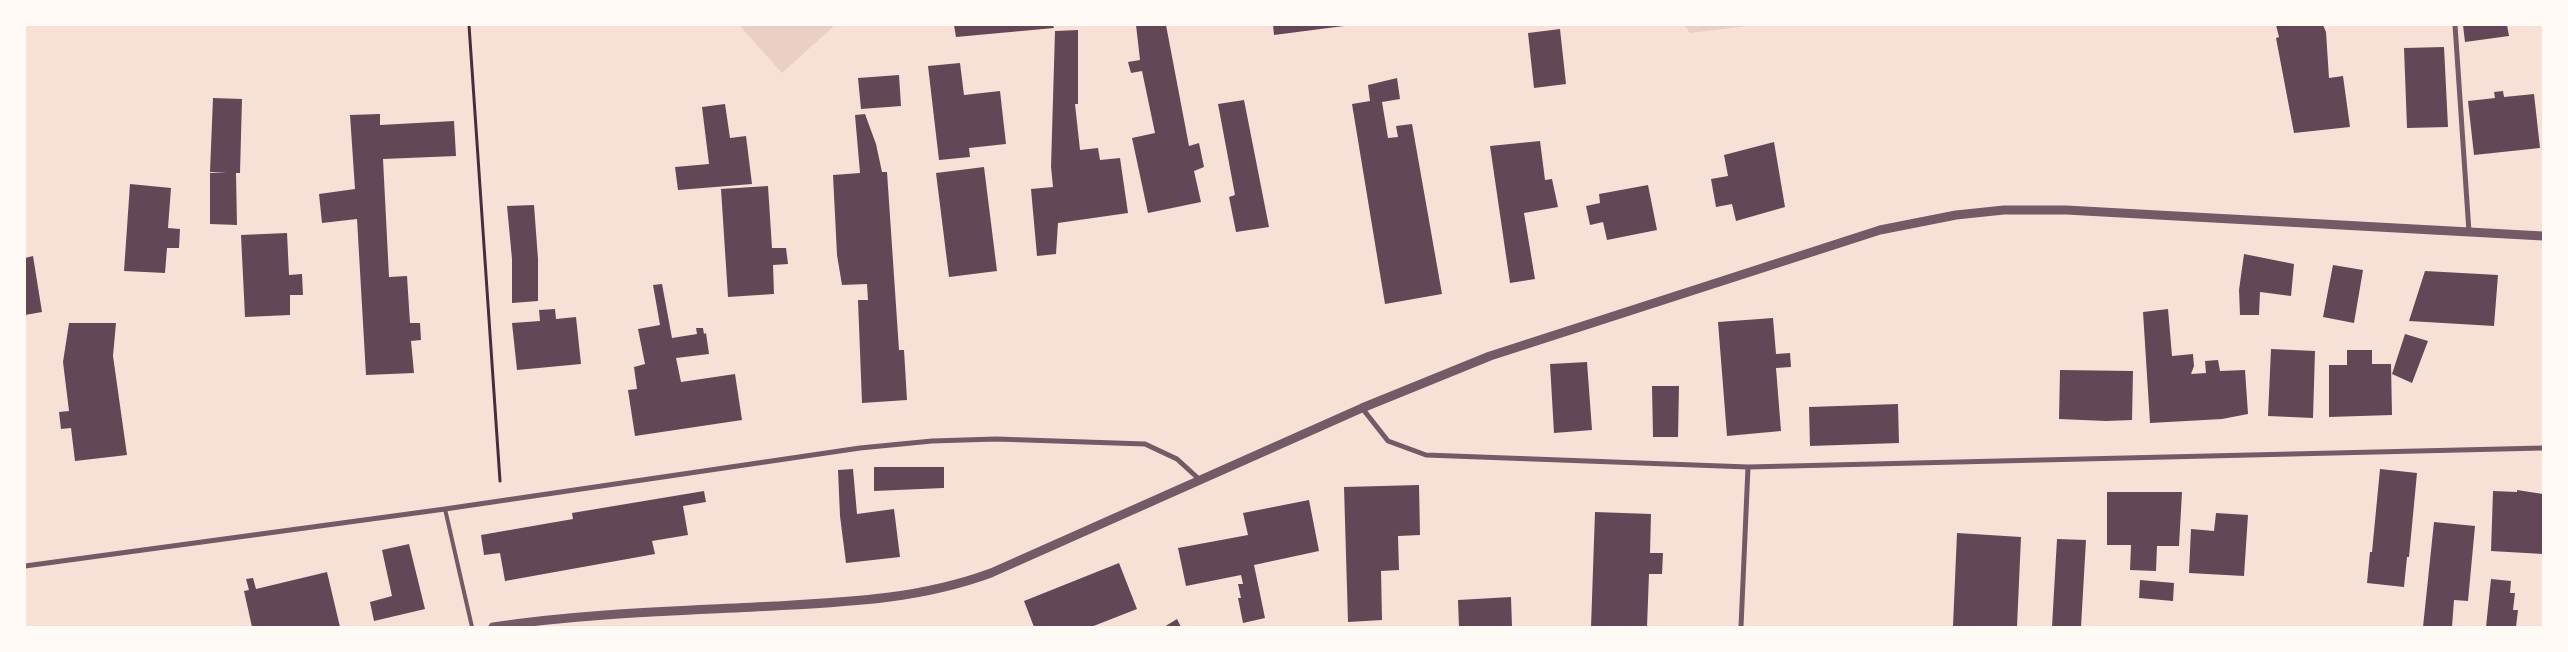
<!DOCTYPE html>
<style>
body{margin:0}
#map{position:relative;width:2568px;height:652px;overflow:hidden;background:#f7e1d7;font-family:"Source Sans 3",sans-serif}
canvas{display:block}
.frame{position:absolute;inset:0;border:26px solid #fffaf5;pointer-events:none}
</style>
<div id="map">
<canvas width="2568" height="652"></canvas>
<div class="frame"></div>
</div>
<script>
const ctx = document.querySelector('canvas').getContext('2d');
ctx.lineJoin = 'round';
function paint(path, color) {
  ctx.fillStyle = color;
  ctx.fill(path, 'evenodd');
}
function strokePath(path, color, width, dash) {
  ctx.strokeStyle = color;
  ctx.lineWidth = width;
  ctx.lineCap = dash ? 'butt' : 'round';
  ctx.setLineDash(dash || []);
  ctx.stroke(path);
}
paint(new Path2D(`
 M 739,25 L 835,25 L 782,73 Z
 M 1684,25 L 1757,25 L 1690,33 Z`), '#ebcfc5');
paint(new Path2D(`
 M 954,25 L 1053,25 L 1054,28 L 956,37 Z
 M 1136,25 L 1166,25 L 1189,146 L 1199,143 L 1204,167 L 1194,171 L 1201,202 L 1148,213 L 1132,138 L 1155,133 L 1142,71 L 1131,73 L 1128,62 L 1140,60 Z
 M 1273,25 L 1344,25 L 1344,26 L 1274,35 Z
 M 2276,25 L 2323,25 L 2326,32 L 2329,78 L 2343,76 L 2350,127 L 2294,133 L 2276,38 L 2279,37 Z
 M 2463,25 L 2507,25 L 2509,36 L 2465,42 Z
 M 1560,29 L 1566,84 L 1534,88 L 1528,33 Z
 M 1078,30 L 1078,104 L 1075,104 L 1080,150 L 1098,148 L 1100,160 L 1120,158 L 1128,213 L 1058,223 L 1056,254 L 1037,256 L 1031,189 L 1053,187 L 1051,167 L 1055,31 Z
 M 2444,47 L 2448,127 L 2407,128 L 2404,48 Z
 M 960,63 L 964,95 L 1000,91 L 1006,144 L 969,148 L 970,157 L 939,160 L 928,66 Z
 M 899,75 L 901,106 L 861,109 L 858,78 Z
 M 1397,78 L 1400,99 L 1382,102 L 1388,138 L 1398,137 L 1396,126 L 1412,124 L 1442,294 L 1385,304 L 1352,104 L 1370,101 L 1368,85 Z
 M 2503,91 L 2504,97 L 2534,94 L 2540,148 L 2474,155 L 2468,101 L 2495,98 L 2494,92 Z
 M 213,98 L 242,99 L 240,173 L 236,173 L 237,225 L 210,224 L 210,173 L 227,173 L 210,172 Z
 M 1244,100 L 1269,227 L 1236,232 L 1229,197 L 1235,195 L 1218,104 Z
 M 725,104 L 730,138 L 746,136 L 752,184 L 678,190 L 675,167 L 709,164 L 702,107 Z
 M 380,114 L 380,125 L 454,121 L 456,156 L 383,159 L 389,277 L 407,276 L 410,323 L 420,323 L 421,340 L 411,341 L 414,373 L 366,375 L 357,219 L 322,223 L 319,194 L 355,189 L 350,115 Z
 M 865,114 L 876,144 L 882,172 L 887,172 L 899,350 L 904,350 L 907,400 L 862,403 L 858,300 L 868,300 L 867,284 L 842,285 L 837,255 L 833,175 L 860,173 L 855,115 Z
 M 1540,141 L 1545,180 L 1552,179 L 1558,207 L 1524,213 L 1535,279 L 1510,283 L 1490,146 Z
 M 1774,142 L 1785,207 L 1736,221 L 1732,204 L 1716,207 L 1711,179 L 1728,176 L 1724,155 Z
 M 984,167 L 997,271 L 949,277 L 936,173 Z
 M 130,184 L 171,188 L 168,228 L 180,229 L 179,248 L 167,248 L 165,273 L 124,271 Z
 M 1648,185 L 1657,230 L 1607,240 L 1603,222 L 1590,225 L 1586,206 L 1600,203 L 1599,194 Z
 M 768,186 L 772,248 L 786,248 L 788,264 L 773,265 L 774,294 L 728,297 L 721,189 Z
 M 534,205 L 538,259 L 538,301 L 512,303 L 512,259 L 507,206 Z
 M 287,233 L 289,275 L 302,274 L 303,295 L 290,295 L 290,315 L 245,317 L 241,235 Z
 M 2244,254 L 2294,264 L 2291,296 L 2260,292 L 2259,315 L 2240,315 L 2239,290 Z
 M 33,256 L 42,312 L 25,315 L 25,258 Z
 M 2333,265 L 2363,270 L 2354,323 L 2323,317 Z
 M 2425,271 L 2498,275 L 2494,326 L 2409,321 Z
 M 662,284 L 672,338 L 697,334 L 696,328 L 703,328 L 704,334 L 706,333 L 709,354 L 676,358 L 681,382 L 735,374 L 742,420 L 635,436 L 628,390 L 637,389 L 634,367 L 645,364 L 638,329 L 660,325 L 653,285 Z
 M 555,309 L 556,319 L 576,317 L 581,364 L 517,370 L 512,323 L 540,321 L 539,310 Z
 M 2168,309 L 2172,356 L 2193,354 L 2194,366 L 2191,374 L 2206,373 L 2205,361 L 2218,360 L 2220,371 L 2245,370 L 2248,414 L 2222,419 L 2150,423 L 2143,312 Z
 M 1773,318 L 1776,354 L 1790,353 L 1791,367 L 1776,368 L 1781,431 L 1727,436 L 1718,322 Z
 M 69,323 L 116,323 L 113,356 L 127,455 L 75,461 L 71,428 L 61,429 L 59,412 L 69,411 L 63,362 Z
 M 2405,334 L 2428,341 L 2412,383 L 2392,374 Z
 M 2271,349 L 2315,351 L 2313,418 L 2268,416 Z
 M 2347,350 L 2372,350 L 2372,364 L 2391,364 L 2392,415 L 2329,417 L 2329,365 L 2347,365 Z
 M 1587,362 L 1592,430 L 1554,433 L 1550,364 Z
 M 2060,370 L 2133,371 L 2132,420 L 2106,421 L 2059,419 Z
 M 1652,386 L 1679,386 L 1678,437 L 1653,437 Z
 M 1898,404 L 1899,443 L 1810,446 L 1809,407 Z
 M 874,467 L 944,467 L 944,488 L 874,491 Z
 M 853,469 L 857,514 L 894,509 L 900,557 L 846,563 L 840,516 L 838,470 Z
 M 2380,469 L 2417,473 L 2409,557 L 2407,557 L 2404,587 L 2367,583 L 2370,552 L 2372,552 Z
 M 1419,485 L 1420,535 L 1398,536 L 1399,570 L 1381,571 L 1382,620 L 1348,622 L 1344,487 Z
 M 2517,490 L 2543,494 L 2543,554 L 2491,551 L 2493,491 L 2517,492 Z
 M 704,491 L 706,502 L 683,506 L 688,535 L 652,541 L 655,554 L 505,581 L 500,553 L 484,555 L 481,535 L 573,519 L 572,513 Z
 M 2107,492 L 2182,492 L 2179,546 L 2157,546 L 2156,571 L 2130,570 L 2131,545 L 2107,545 Z
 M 1309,500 L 1319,551 L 1254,565 L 1265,618 L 1243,623 L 1238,598 L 1241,598 L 1238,584 L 1243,584 L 1241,575 L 1186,586 L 1178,548 L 1248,535 L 1243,513 Z
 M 1595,512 L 1651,514 L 1650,553 L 1663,553 L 1662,574 L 1649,574 L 1647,627 L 1591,627 Z
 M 2216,513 L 2248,515 L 2244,576 L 2189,573 L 2191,529 L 2214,531 Z
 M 2434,522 L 2475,526 L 2468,601 L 2454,600 L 2452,627 L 2423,627 Z
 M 1957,533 L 2021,537 L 2017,627 L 1953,626 Z
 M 2057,539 L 2086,540 L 2081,627 L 2052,627 Z
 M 409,544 L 425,609 L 374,621 L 370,602 L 392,596 L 382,550 Z
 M 1119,563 L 1137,609 L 1091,627 L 1034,627 L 1024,601 Z
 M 327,572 L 340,627 L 252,627 L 244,591 L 249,590 L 246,579 L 253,578 L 256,589 Z
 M 2491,579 L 2511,581 L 2510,593 L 2515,593 L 2513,610 L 2518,610 L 2516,627 L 2486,627 Z
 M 2140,580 L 2174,583 L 2173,601 L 2139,598 Z
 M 1511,597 L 1512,627 L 1459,627 L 1458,600 Z
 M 1177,619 L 1181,627 L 1164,627 Z`), '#644757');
strokePath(new Path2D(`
 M 469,25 L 500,481`), '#4a2c40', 3);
strokePath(new Path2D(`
 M 445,509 L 472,627`), '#755966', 4);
strokePath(new Path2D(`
 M 2455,25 L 2469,232
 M 1362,408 L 1388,441 L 1426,455 L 1748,467 L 2543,448
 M 25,566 L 445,509 L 860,448 L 932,441 L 996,439 L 1145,444 L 1177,459 L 1200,480
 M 1741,627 L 1748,467`), '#755966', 5);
strokePath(new Path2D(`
 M 493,627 C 586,613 681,611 775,606 C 850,602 920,599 991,573 L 1362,408 L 1490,356 L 1880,230 L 1956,215 L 2004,210 L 2066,210 L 2543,236`), '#755966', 9);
</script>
